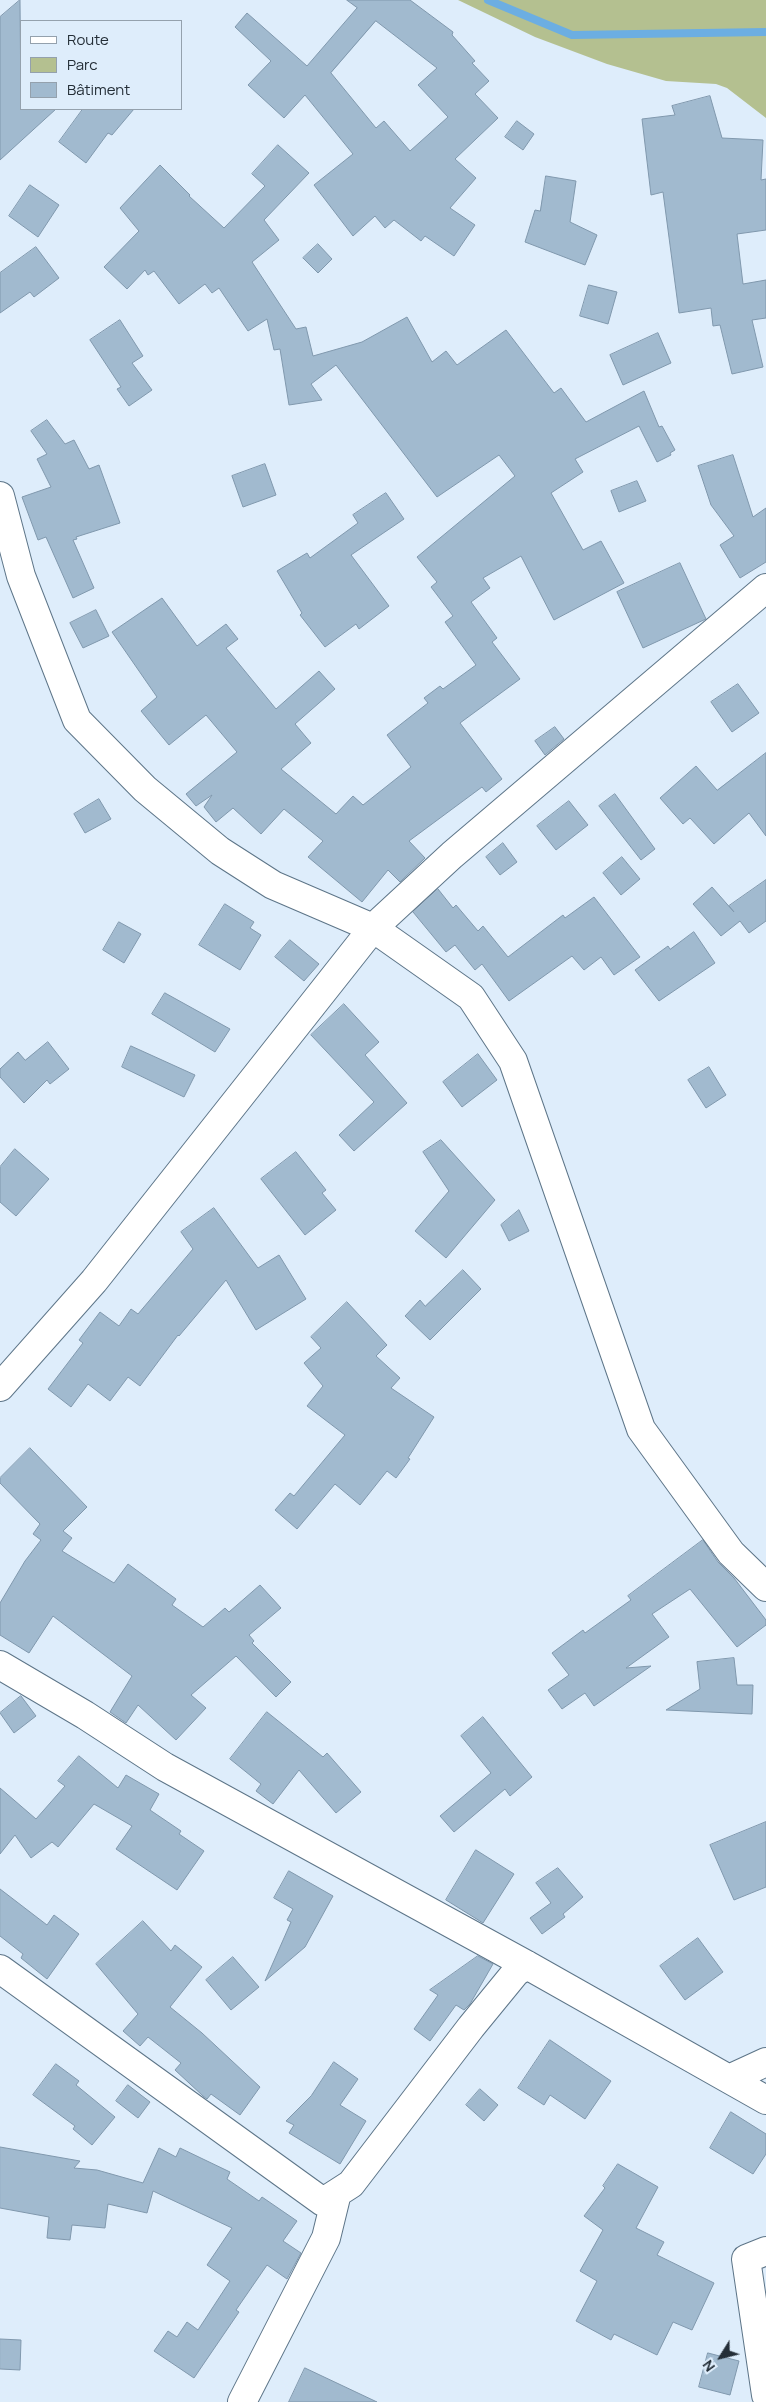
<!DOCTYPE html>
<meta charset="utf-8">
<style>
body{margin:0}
#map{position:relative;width:766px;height:2402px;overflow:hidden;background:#deedfb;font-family:Manrope,sans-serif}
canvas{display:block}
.legend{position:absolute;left:20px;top:20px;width:162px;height:90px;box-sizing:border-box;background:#deedfb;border:1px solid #94a1ad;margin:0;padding:6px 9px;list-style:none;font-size:15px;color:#242e37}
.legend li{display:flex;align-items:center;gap:10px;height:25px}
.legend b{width:25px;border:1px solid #94a1ad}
.north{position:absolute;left:696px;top:2332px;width:50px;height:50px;-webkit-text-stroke:4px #deedfb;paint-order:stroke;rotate:234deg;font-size:14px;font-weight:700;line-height:20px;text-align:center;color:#242e37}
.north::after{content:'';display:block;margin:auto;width:18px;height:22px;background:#242e37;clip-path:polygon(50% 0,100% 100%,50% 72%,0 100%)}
</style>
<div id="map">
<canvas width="766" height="2402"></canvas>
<ul class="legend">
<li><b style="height:6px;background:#fff"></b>Route</li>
<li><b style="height:14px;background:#b4c090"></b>Parc</li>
<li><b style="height:14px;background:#a1bacf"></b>Bâtiment</li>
</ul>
<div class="north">N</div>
</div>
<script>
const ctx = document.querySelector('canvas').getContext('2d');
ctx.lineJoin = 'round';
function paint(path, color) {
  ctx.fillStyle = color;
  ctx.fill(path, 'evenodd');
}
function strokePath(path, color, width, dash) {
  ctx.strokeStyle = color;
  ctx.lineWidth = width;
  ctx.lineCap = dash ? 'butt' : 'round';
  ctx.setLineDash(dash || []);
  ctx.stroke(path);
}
paint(new Path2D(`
 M 458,0 L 766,0 L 766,118 L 727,88 L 716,84 L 666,81 L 607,64 L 535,37 Z`), '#b4c090');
strokePath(new Path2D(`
 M 488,0 L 572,35 L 766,32`), '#6caee2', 8);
const building = new Path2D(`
 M 20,0 L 21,109 L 56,109 L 0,160 L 0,17 Z
 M 347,0 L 410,0 L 453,32 L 452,35 L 475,61 L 472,63 L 489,81 L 475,94 L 498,118 L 455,159 L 476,178 L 450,208 L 475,225 L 454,256 L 425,236 L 421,241 L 394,220 L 385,228 L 375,216 L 353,236 L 314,185 L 353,154 L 305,95 L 284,118 L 248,85 L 271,61 L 235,27 L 247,13 L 307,66 L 357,8 ZM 376,21 L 437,68 L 418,85 L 448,117 L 410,151 L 384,121 L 376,128 L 331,73 Z
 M 710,96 L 722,138 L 763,140 L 761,180 L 766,179 L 766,230 L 737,234 L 743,284 L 766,280 L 766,318 L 752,320 L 763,367 L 732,374 L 720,325 L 713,326 L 711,308 L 679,313 L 663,192 L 651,195 L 642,119 L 675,115 L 672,106 Z
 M 83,109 L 134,109 L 112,135 L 108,133 L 86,163 L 59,142 Z
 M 517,121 L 534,134 L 523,150 L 505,137 Z
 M 278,145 L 309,173 L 264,220 L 279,240 L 252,262 L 296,329 L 306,327 L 313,356 L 362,342 L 407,317 L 432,362 L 446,351 L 457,365 L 506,330 L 554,393 L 561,388 L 586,422 L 644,391 L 659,427 L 662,426 L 675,450 L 670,453 L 671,455 L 657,462 L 639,426 L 575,459 L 583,472 L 551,493 L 583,550 L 601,541 L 624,583 L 554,620 L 521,556 L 483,578 L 490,588 L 471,602 L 497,638 L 492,642 L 520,679 L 460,723 L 502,779 L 486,792 L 482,787 L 409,841 L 425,858 L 400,882 L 388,870 L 362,902 L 308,857 L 323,841 L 284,809 L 261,834 L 233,808 L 216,822 L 204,807 L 212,795 L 196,806 L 186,794 L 237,752 L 206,715 L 169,745 L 141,711 L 157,697 L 112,632 L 162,598 L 197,646 L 226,624 L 238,639 L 226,648 L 276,709 L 319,671 L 335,689 L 295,724 L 311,743 L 281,769 L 336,814 L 353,796 L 363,805 L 411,767 L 387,735 L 428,703 L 424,698 L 440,686 L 443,689 L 476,665 L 445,622 L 453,616 L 431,587 L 437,582 L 417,557 L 515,476 L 499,455 L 437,497 L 336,365 L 311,384 L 322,400 L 289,405 L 280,349 L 274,350 L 267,319 L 248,331 L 219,288 L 212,293 L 205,284 L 179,304 L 154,271 L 148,275 L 145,270 L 127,289 L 104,267 L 139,231 L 120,208 L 160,165 L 190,195 L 189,196 L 224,228 L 265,186 L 252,174 Z
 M 546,176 L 576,181 L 570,222 L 597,235 L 585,265 L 525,242 L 535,210 L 540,211 Z
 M 30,185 L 59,205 L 38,237 L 9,216 Z
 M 318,244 L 332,259 L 318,273 L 303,258 Z
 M 36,247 L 59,278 L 34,297 L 30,292 L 0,313 L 0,273 Z
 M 589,285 L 617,292 L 608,324 L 580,316 Z
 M 120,320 L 143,356 L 132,363 L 152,390 L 129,406 L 117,389 L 121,387 L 90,340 Z
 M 658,333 L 671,363 L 623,385 L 610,355 Z
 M 47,420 L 65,444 L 74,440 L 89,469 L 99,465 L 120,523 L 76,537 L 77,539 L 73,540 L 94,588 L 73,598 L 46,537 L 38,540 L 22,497 L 51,487 L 37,459 L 47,454 L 31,431 Z
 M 733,455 L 753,517 L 766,508 L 766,562 L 740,578 L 720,545 L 734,536 L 711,505 L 698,466 Z
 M 265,464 L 276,495 L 243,507 L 232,476 Z
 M 637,481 L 646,501 L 619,512 L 611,491 Z
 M 386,493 L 404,519 L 351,555 L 389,606 L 359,629 L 356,624 L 325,647 L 300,615 L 302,613 L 277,571 L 307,553 L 310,558 L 358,523 L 353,515 Z
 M 680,563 L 706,619 L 643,648 L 617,592 Z
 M 96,610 L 109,636 L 83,648 L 70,623 Z
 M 738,684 L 759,713 L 732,732 L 711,702 Z
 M 555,727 L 564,739 L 545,755 L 535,741 Z
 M 766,753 L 766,836 L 749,813 L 714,844 L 690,818 L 683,824 L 660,798 L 696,766 L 717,790 Z
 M 615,794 L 655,849 L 641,860 L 599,806 Z
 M 99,799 L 111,819 L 85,833 L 74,814 Z
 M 569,801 L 588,825 L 556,850 L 537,826 Z
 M 503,843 L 517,862 L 500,875 L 486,857 Z
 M 622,857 L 640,879 L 621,895 L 603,873 Z
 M 766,880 L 766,921 L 749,933 L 740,921 L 721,936 L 693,904 L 712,887 L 734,912 L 729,906 Z
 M 438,889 L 453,908 L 456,905 L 478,931 L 483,926 L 508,957 L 563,915 L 565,918 L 594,897 L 640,957 L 614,975 L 601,957 L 584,970 L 572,956 L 509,1001 L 482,964 L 475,970 L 455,945 L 446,952 L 413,912 Z
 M 225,904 L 254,922 L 250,928 L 261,935 L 240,970 L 199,945 Z
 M 119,922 L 141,934 L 124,963 L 103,950 Z
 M 694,932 L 715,963 L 659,1001 L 635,970 L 668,946 L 670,949 Z
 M 290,940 L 319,964 L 304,981 L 275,957 Z
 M 165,993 L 230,1029 L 215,1052 L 152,1014 Z
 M 344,1004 L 379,1042 L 365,1055 L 407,1103 L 354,1151 L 339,1135 L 374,1102 L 311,1035 Z
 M 48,1042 L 69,1069 L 50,1084 L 47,1080 L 24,1103 L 0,1077 L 0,1069 L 18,1052 L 25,1060 Z
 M 131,1046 L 195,1075 L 184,1097 L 122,1067 Z
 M 478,1054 L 497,1080 L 462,1107 L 443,1082 Z
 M 709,1067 L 726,1095 L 706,1108 L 688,1080 Z
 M 441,1140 L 495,1200 L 446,1258 L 415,1231 L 449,1191 L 423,1152 Z
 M 15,1149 L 49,1179 L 16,1216 L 0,1202 L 0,1167 Z
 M 296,1152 L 326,1190 L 322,1193 L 336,1210 L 305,1235 L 261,1179 Z
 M 214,1208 L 258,1268 L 279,1255 L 306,1299 L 256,1330 L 226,1280 L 179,1336 L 178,1335 L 140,1386 L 128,1377 L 110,1401 L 88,1384 L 71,1407 L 48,1389 L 83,1343 L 79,1340 L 100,1312 L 119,1326 L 131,1309 L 138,1314 L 193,1249 L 181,1232 Z
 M 519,1210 L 529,1231 L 509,1241 L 501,1225 Z
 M 463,1270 L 481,1289 L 430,1340 L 405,1316 L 420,1300 L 425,1306 Z
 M 347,1302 L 387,1345 L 376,1356 L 400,1378 L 391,1388 L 434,1417 L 408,1458 L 410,1459 L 396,1478 L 387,1471 L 360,1505 L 335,1484 L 297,1529 L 275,1510 L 290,1493 L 294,1496 L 345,1435 L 307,1406 L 323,1386 L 304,1363 L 321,1348 L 311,1337 Z
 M 30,1448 L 87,1507 L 63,1531 L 72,1538 L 62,1551 L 114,1583 L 128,1564 L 176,1599 L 172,1605 L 203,1627 L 225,1608 L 229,1612 L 260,1585 L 281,1608 L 249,1635 L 254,1641 L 252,1643 L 291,1682 L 276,1697 L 236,1656 L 191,1695 L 206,1708 L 176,1740 L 138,1705 L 126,1723 L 110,1712 L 132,1676 L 53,1616 L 29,1653 L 0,1635 L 0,1603 L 25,1561 L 41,1540 L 33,1534 L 40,1524 L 0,1483 L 0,1478 Z
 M 703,1540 L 718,1562 L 734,1578 L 766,1620 L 766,1625 L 737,1647 L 690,1589 L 652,1614 L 669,1637 L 626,1668 L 651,1666 L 594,1706 L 585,1693 L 562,1709 L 548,1690 L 569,1675 L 552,1653 L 583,1630 L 585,1633 L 631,1600 L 628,1596 Z
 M 734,1658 L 737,1685 L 753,1685 L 752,1714 L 666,1710 L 700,1689 L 697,1662 Z
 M 21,1696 L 36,1716 L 14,1733 L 0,1713 Z
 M 267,1712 L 323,1757 L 327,1753 L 361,1792 L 336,1813 L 299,1770 L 273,1804 L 256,1791 L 261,1784 L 230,1759 Z
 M 483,1717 L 532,1777 L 510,1796 L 505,1789 L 454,1832 L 440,1816 L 491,1773 L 461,1736 Z
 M 79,1756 L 118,1788 L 126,1775 L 159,1794 L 150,1810 L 181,1831 L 179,1834 L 204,1851 L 177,1890 L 116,1849 L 132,1826 L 94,1804 L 58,1847 L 52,1842 L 31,1858 L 15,1835 L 0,1854 L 0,1788 L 36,1819 L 65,1786 L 58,1781 Z
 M 766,1822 L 766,1887 L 734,1900 L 710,1845 Z
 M 476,1850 L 514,1874 L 483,1923 L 446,1900 Z
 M 558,1868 L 583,1897 L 563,1914 L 565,1917 L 542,1934 L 530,1918 L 551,1903 L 536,1883 Z
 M 289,1871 L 333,1896 L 305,1947 L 265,1981 L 291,1922 L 287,1920 L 293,1909 L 274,1898 Z
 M 0,1889 L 47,1925 L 54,1915 L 79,1934 L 47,1979 L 21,1958 L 23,1954 L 0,1936 Z
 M 143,1921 L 171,1951 L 175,1945 L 202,1967 L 170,2007 L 202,2033 L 260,2087 L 240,2115 L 211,2094 L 207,2099 L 203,2096 L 175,2070 L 181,2063 L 148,2037 L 140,2046 L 123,2031 L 138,2014 L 96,1964 Z
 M 698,1938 L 723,1972 L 685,2000 L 660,1966 Z
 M 478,1956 L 493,1964 L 470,2004 L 464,2010 L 456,2005 L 430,2041 L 414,2029 L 438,1995 L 430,1990 Z
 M 233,1957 L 259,1987 L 231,2010 L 206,1980 Z
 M 550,2040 L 611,2081 L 585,2119 L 550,2095 L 544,2105 L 518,2088 Z
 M 334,2062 L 358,2079 L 340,2105 L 366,2121 L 340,2164 L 289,2133 L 294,2125 L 286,2121 L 311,2096 Z
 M 56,2064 L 79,2081 L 76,2085 L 115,2117 L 92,2145 L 73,2129 L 75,2126 L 33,2095 Z
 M 128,2085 L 150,2102 L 138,2118 L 116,2101 Z
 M 480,2089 L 498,2105 L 484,2121 L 466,2105 Z
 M 731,2112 L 766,2134 L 766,2154 L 753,2174 L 710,2148 Z
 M 0,2147 L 80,2161 L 74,2168 L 97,2170 L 143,2183 L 159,2148 L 176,2157 L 180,2148 L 230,2172 L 227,2179 L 259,2201 L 262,2197 L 297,2221 L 283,2241 L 301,2253 L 287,2279 L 267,2265 L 236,2310 L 239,2312 L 194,2378 L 154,2351 L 168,2331 L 177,2337 L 187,2322 L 198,2330 L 230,2281 L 207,2265 L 232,2228 L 153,2191 L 147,2213 L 108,2204 L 105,2228 L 72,2225 L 70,2240 L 47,2238 L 49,2217 L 0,2208 Z
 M 618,2164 L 658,2187 L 636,2228 L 664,2242 L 657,2255 L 714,2283 L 692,2330 L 673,2322 L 657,2355 L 614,2334 L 611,2340 L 576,2321 L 597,2281 L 580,2271 L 603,2230 L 584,2216 L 605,2188 L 603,2186 Z
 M 0,2339 L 21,2340 L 20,2370 L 0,2369 Z
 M 708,2353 L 739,2361 L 730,2395 L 699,2387 Z
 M 305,2368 L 377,2402 L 289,2402 Z`);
paint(building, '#a1bacf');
strokePath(building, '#8098ad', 1);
const minor = new Path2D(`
 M 0,496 L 21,576 L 77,720 L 145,789 L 220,851 L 273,885 L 373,928 L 471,997 L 513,1061 L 641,1429 L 731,1553 L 766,1587
 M 0,1387 L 94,1281 L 373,928 L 452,855 L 766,588
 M 0,1665 L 85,1715 L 165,1767 L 527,1965 L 766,2100
 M 0,1969 L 323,2202 L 351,2184 L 471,2027 L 516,1972 L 527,1965
 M 729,2079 L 766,2062
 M 766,2251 L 746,2259 L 766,2395
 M 242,2402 L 326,2238 L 337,2193`);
strokePath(minor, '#5d7588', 30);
strokePath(minor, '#fff', 28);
</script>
